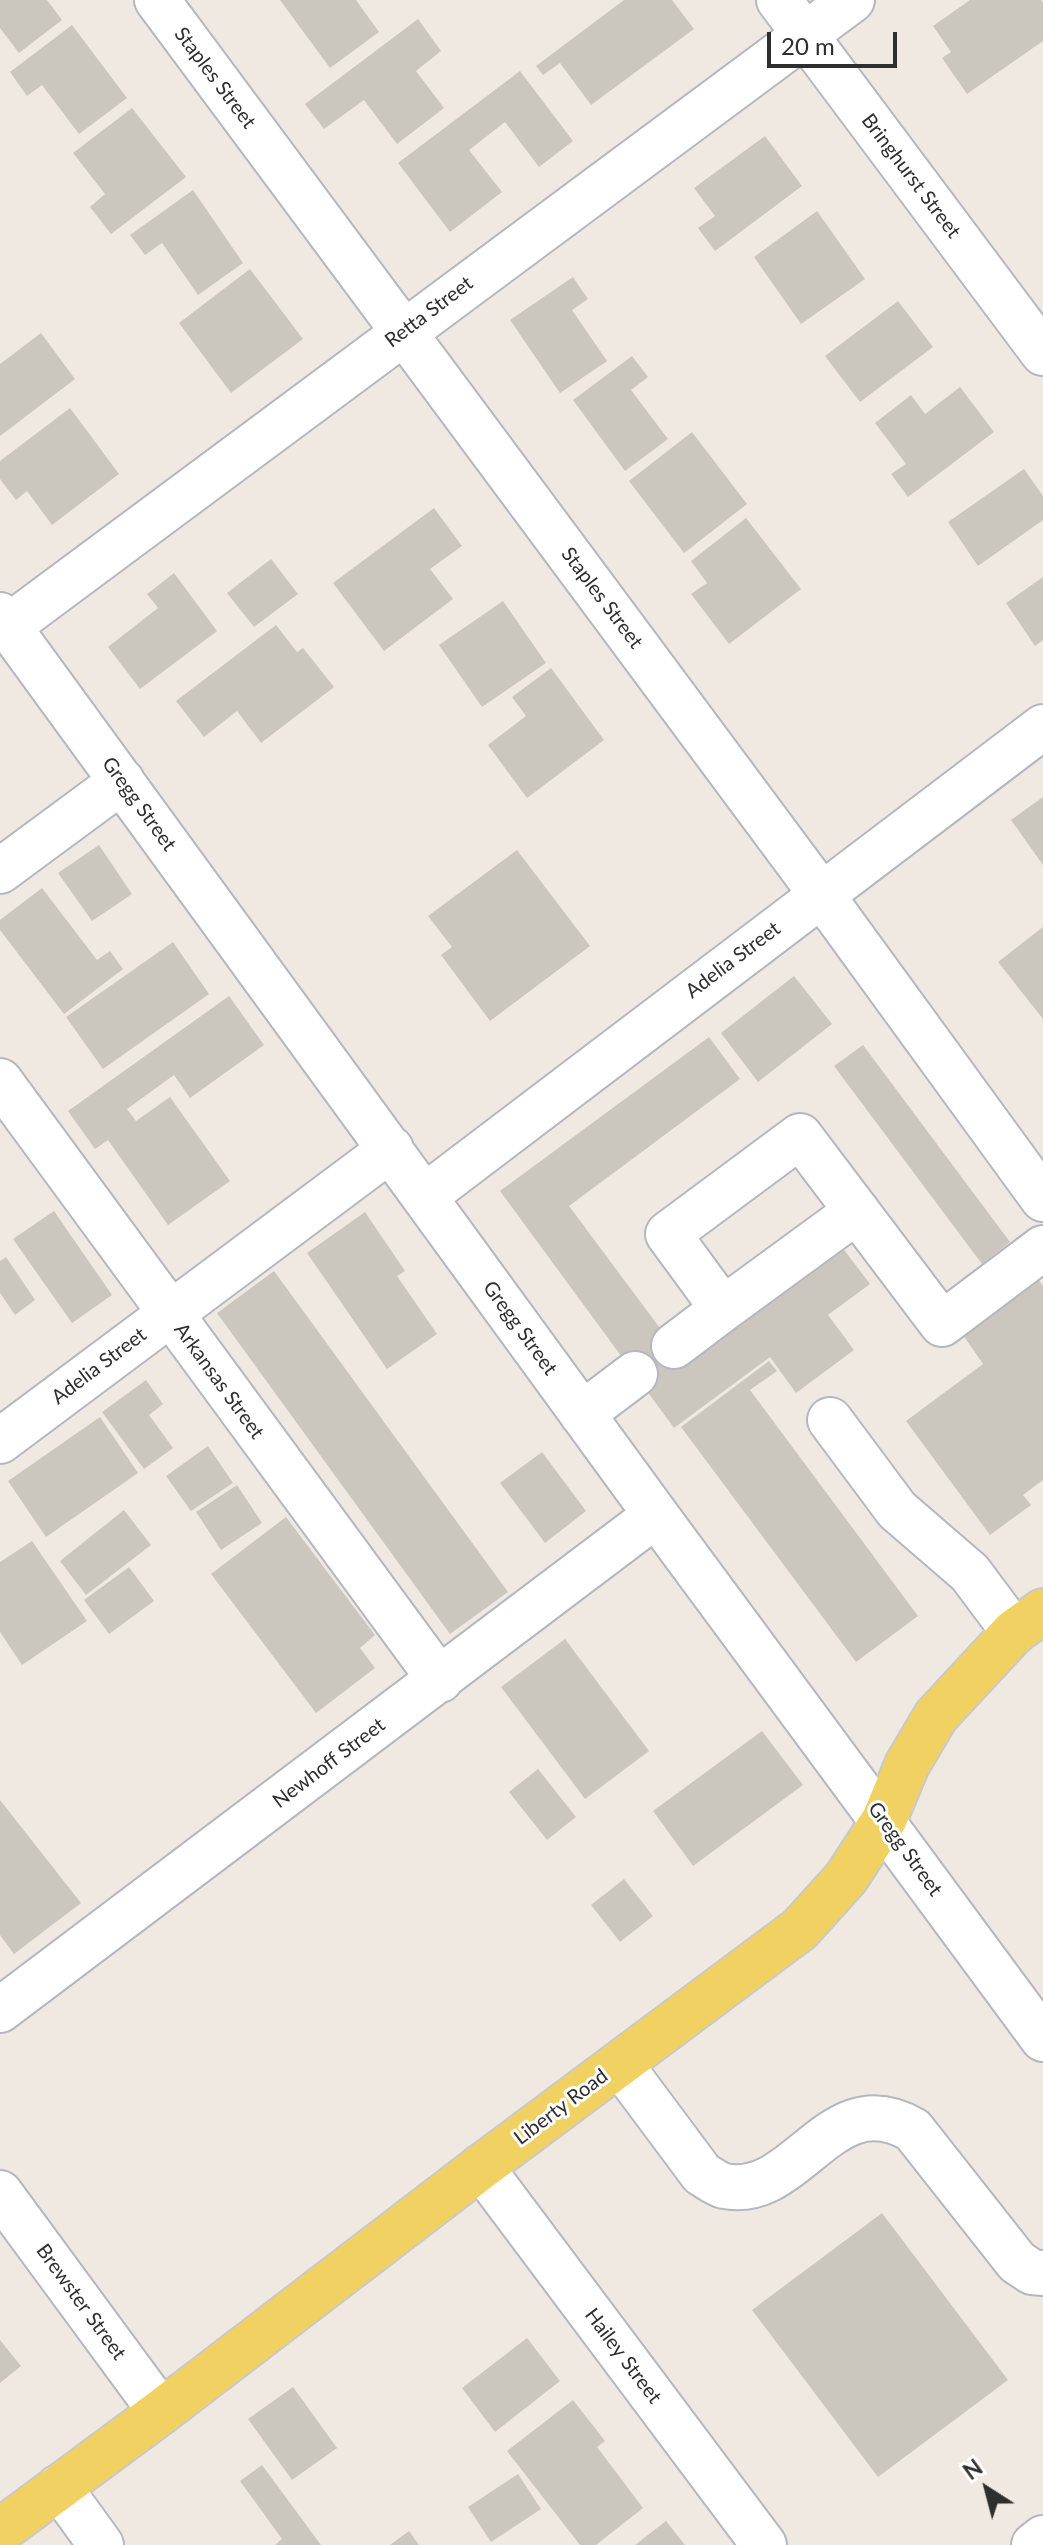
<!DOCTYPE html>
<style>
body{margin:0}
#map{position:relative;width:1043px;height:2545px;overflow:hidden;background:#efe9e1;font-family:Lato,sans-serif}
canvas{display:block}
.north{position:absolute;left:947px;top:2449px;width:80px;height:80px;-webkit-text-stroke:6px #fff;paint-order:stroke;rotate:324deg;font-size:22px;font-weight:700;line-height:32px;text-align:center;color:#2e2e2e}
.north::after{content:'';display:block;margin:auto;width:28px;height:36px;background:#2e2e2e;clip-path:polygon(50% 0,100% 100%,50% 72%,0 100%)}
.scale{position:absolute;left:767px;top:32px;width:130px;height:36px;box-sizing:border-box;border:4px solid #2e2e2e;border-top:0;padding-left:10px;font-size:24px;line-height:28px;white-space:nowrap;color:#2e2e2e;-webkit-text-stroke:6px #fff;paint-order:stroke}
</style>
<div id="map">
<canvas width="1043" height="2545"></canvas>
<div class="north">N</div>
<div class="scale">20 m</div>
</div>
<script>
const ctx = document.querySelector('canvas').getContext('2d');
ctx.lineJoin = 'round';
function paint(path, color) {
  ctx.fillStyle = color;
  ctx.fill(path, 'evenodd');
}
function strokePath(path, color, width, dash) {
  ctx.strokeStyle = color;
  ctx.lineWidth = width;
  ctx.lineCap = dash ? 'butt' : 'round';
  ctx.setLineDash(dash || []);
  ctx.stroke(path);
}
function write(font, color, halo, rows, align = 'center') {
  ctx.font = font + ' Lato,sans-serif';
  ctx.lineWidth = 6;
  ctx.setLineDash([]);
  ctx.textBaseline = 'middle';
  ctx.strokeStyle = halo;
  ctx.fillStyle = color;
  for (const [text, x, y, turn = 0] of rows) {
    ctx.save();
    ctx.translate(x, y);
    ctx.rotate((+turn || 0) * Math.PI / 180);
    ctx.textAlign = isNaN(turn) ? turn : align;
    if (halo) ctx.strokeText(text, 0, 0);
    ctx.fillText(text, 0, 0);
    ctx.restore();
  }
}
paint(new Path2D(`
 M 0,0 L 47,0 L 62,20 L 19,53 L 0,28 Z
 M 280,0 L 356,0 L 379,32 L 330,68 Z
 M 624,0 L 672,0 L 694,29 L 591,105 L 560,63 L 543,75 L 536,66 Z
 M 970,0 L 1041,0 L 1043,3 L 1043,41 L 967,94 L 942,58 L 951,52 L 933,26 Z
 M 418,19 L 441,51 L 416,71 L 444,108 L 397,144 L 364,100 L 324,129 L 305,104 Z
 M 72,25 L 127,98 L 79,134 L 42,85 L 27,96 L 10,72 Z
 M 520,71 L 573,141 L 539,167 L 505,122 L 469,150 L 502,192 L 450,232 L 398,163 Z
 M 132,108 L 186,177 L 111,234 L 90,207 L 105,194 L 73,153 Z
 M 765,136 L 802,186 L 715,251 L 698,228 L 715,216 L 694,188 Z
 M 193,190 L 243,263 L 198,295 L 162,243 L 145,255 L 130,235 Z
 M 817,211 L 865,279 L 801,324 L 754,257 Z
 M 250,269 L 303,339 L 231,393 L 179,323 Z
 M 573,277 L 588,299 L 572,310 L 607,361 L 560,393 L 510,320 Z
 M 898,301 L 933,347 L 860,402 L 825,356 Z
 M 41,333 L 75,379 L 0,436 L 0,364 Z
 M 632,356 L 648,377 L 631,390 L 668,439 L 625,471 L 573,400 Z
 M 960,387 L 994,432 L 908,497 L 891,474 L 906,464 L 875,423 L 911,395 L 925,414 Z
 M 70,408 L 119,474 L 52,525 L 27,491 L 16,500 L 0,479 L 0,461 Z
 M 692,432 L 747,504 L 684,553 L 629,481 Z
 M 1024,469 L 1043,496 L 1043,520 L 978,566 L 948,522 Z
 M 434,508 L 462,546 L 430,569 L 453,599 L 384,651 L 333,583 Z
 M 746,518 L 801,589 L 729,644 L 691,594 L 707,583 L 691,561 Z
 M 271,559 L 298,594 L 254,627 L 227,593 Z
 M 174,573 L 217,631 L 140,689 L 108,647 L 158,608 L 147,594 Z
 M 1043,577 L 1043,640 L 1035,646 L 1006,603 Z
 M 503,601 L 546,663 L 482,707 L 439,645 Z
 M 276,625 L 297,652 L 303,648 L 334,687 L 261,743 L 237,711 L 204,737 L 176,701 Z
 M 551,668 L 604,740 L 527,798 L 488,745 L 526,716 L 512,697 Z
 M 1043,797 L 1043,865 L 1011,820 Z
 M 99,845 L 132,894 L 92,921 L 58,873 Z
 M 517,850 L 590,946 L 490,1021 L 441,955 L 452,947 L 428,916 Z
 M 42,888 L 97,960 L 110,951 L 123,969 L 64,1014 L 0,930 L 0,920 Z
 M 1043,927 L 1043,1019 L 998,962 Z
 M 173,942 L 209,994 L 103,1069 L 66,1017 Z
 M 794,976 L 832,1024 L 758,1082 L 721,1033 Z
 M 229,996 L 264,1045 L 190,1098 L 174,1075 L 127,1109 L 136,1121 L 170,1097 L 230,1181 L 168,1225 L 108,1140 L 95,1149 L 68,1111 Z
 M 709,1037 L 740,1079 L 569,1206 L 683,1359 L 839,1243 L 870,1284 L 828,1315 L 854,1350 L 796,1393 L 770,1357 L 674,1428 L 500,1191 Z
 M 863,1045 L 1010,1242 L 982,1264 L 834,1066 Z
 M 54,1211 L 112,1295 L 72,1323 L 13,1239 Z
 M 365,1212 L 405,1271 L 397,1276 L 437,1334 L 387,1369 L 307,1253 Z
 M 6,1257 L 35,1300 L 15,1315 L 0,1293 L 0,1261 Z
 M 274,1271 L 508,1592 L 450,1634 L 217,1313 Z
 M 1038,1279 L 1043,1286 L 1043,1480 L 1023,1495 L 1031,1505 L 990,1535 L 906,1421 L 983,1364 L 963,1335 Z
 M 769,1361 L 777,1371 L 750,1390 L 918,1616 L 856,1662 L 681,1427 Z
 M 146,1380 L 163,1404 L 149,1415 L 173,1448 L 144,1469 L 102,1412 Z
 M 100,1417 L 138,1473 L 46,1537 L 8,1481 Z
 M 208,1446 L 233,1483 L 191,1511 L 166,1476 Z
 M 542,1452 L 586,1511 L 545,1543 L 500,1483 Z
 M 237,1485 L 262,1523 L 221,1550 L 196,1512 Z
 M 124,1510 L 151,1545 L 86,1595 L 60,1561 Z
 M 286,1517 L 375,1635 L 360,1648 L 375,1668 L 316,1713 L 211,1574 Z
 M 32,1541 L 87,1621 L 22,1665 L 0,1632 L 0,1562 Z
 M 129,1567 L 154,1601 L 109,1634 L 84,1600 Z
 M 565,1639 L 649,1751 L 585,1799 L 501,1687 Z
 M 762,1731 L 803,1785 L 693,1866 L 653,1811 Z
 M 538,1769 L 576,1817 L 547,1840 L 509,1792 Z
 M 0,1800 L 81,1903 L 14,1954 L 0,1935 Z
 M 624,1879 L 653,1916 L 620,1942 L 591,1905 Z
 M 882,2213 L 1008,2380 L 878,2477 L 752,2310 Z
 M 527,2338 L 560,2381 L 495,2432 L 462,2388 Z
 M 0,2340 L 21,2366 L 0,2383 Z
 M 293,2387 L 337,2448 L 292,2480 L 248,2419 Z
 M 573,2400 L 605,2441 L 597,2447 L 643,2508 L 596,2545 L 580,2545 L 507,2451 Z
 M 262,2465 L 321,2545 L 275,2545 L 282,2539 L 240,2481 Z
 M 518,2474 L 541,2509 L 491,2542 L 468,2507 Z
 M 666,2521 L 685,2545 L 635,2545 Z
 M 409,2531 L 419,2545 L 390,2545 Z`), '#cbc7bf');
const minor = new Path2D(`
 M 157,0 L 821,894 L 1043,1199
 M 779,0 L 1043,353
 M 0,615 L 656,1515 L 1043,2039
 M 9,626 L 852,0
 M 0,871 L 122,781
 M 0,1081 L 440,1680
 M 425,1196 L 1043,727
 M 723,1309 L 857,1211
 M 674,1346 L 723,1309 L 668,1234 L 800,1136 L 942,1324 L 1043,1248
 M 582,1414 L 635,1374
 M 830,1420 L 897,1510 L 970,1573 L 1014,1632
 M 0,1441 L 391,1149
 M 0,2010 L 656,1515
 M 620,2064 L 702,2174 C 709,2178 717,2184 724,2186 C 799,2201 830,2081 913,2130 L 1017,2262 L 1032,2272 L 1043,2273
 M 481,2167 L 764,2545
 M 0,2193 L 161,2412
 M 59,2487 L 101,2545
 M 1034,2545 L 1043,2538`);
const major = new Path2D(`
 M 0,2531 L 161,2412 L 481,2167 L 800,1929 L 846,1878 L 884,1820 L 907,1765 L 936,1716 L 1014,1632 L 1043,1611`);
strokePath(minor, '#b4b7c1', 48);
strokePath(major, '#c9c9c9', 48);
strokePath(minor, '#fff', 44);
strokePath(major, '#f2d163', 44);
write('20px', '#2e2e2e', '#fff', [
 ["Staples Street",215,78,53],
 ["Bringhurst Street",911,176,53],
 ["Retta Street",429,312,-37],
 ["Staples Street",602,598,53],
 ["Gregg Street",139,804,54],
 ["Adelia Street",733,960,-37],
 ["Gregg Street",520,1328,54],
 ["Adelia Street",99,1366,-37],
 ["Arkansas Street",219,1381,54],
 ["Newhoff Street",329,1763,-37],
 ["Gregg Street",905,1849,54],
 ["Liberty Road",561,2107,-37],
 ["Brewster Street",81,2302,54],
 ["Hailey Street",623,2356,53]
]);
</script>
